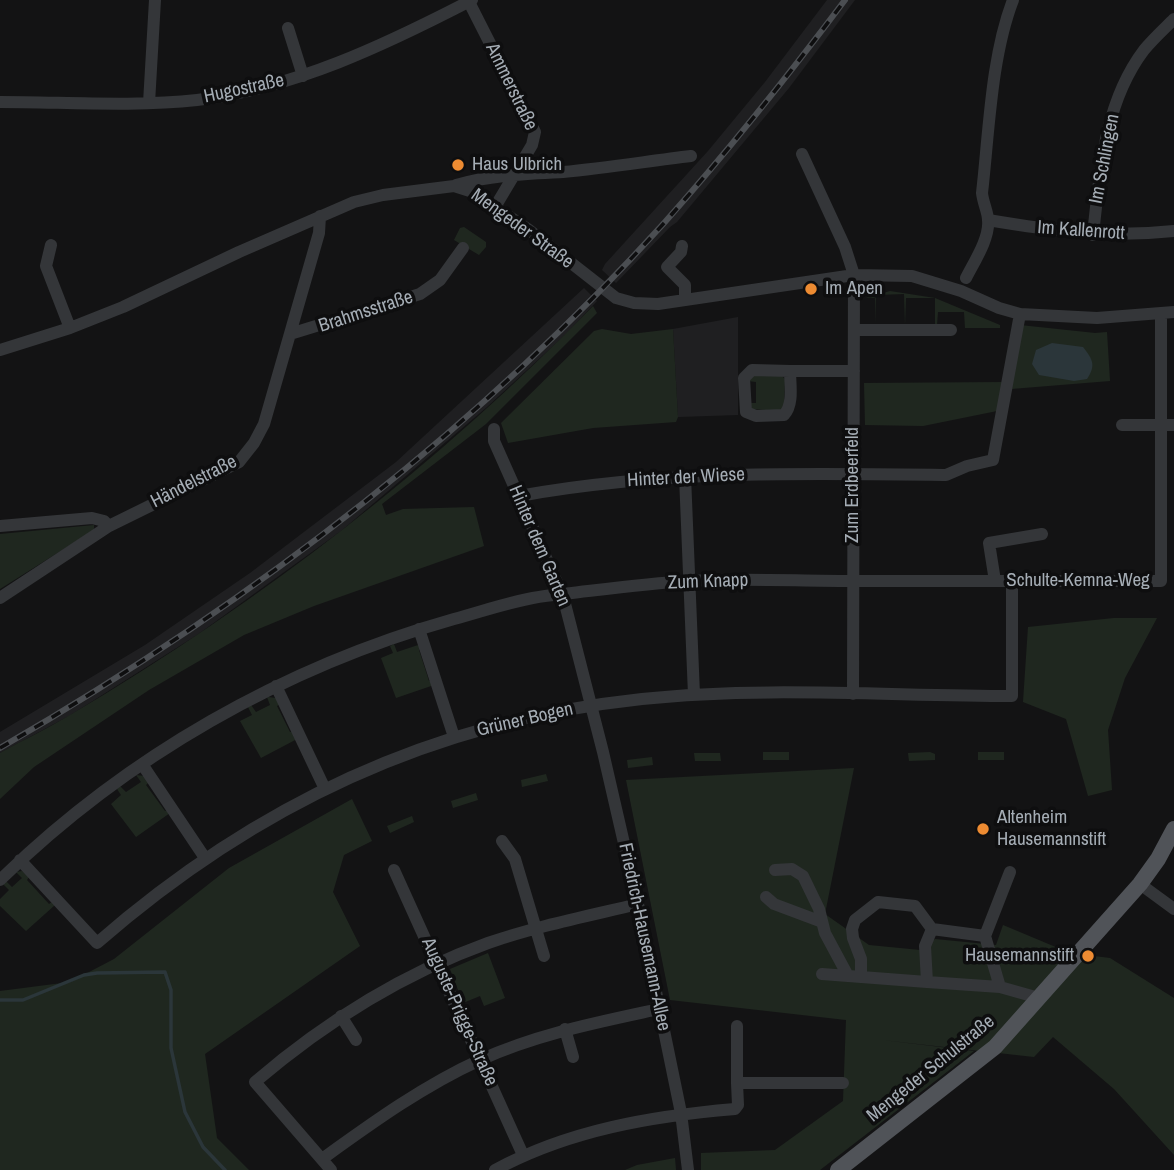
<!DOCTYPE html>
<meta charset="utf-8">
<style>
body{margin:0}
canvas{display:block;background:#131314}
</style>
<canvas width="1174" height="1170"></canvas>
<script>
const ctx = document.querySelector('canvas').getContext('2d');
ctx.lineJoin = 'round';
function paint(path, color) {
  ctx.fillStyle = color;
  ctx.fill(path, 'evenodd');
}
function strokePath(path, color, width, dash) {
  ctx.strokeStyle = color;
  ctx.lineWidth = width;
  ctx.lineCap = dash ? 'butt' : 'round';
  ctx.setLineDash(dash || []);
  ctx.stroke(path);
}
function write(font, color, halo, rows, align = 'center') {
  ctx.font = font + ' "Archivo Narrow",sans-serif';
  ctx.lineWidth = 7;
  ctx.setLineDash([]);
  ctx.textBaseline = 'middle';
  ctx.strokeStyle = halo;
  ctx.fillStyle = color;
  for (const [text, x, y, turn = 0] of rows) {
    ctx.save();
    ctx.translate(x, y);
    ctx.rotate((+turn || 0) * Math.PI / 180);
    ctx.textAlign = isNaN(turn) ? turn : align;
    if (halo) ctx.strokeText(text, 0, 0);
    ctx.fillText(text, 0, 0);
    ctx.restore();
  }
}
paint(new Path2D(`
 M 827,0 L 855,0 L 789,88 L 677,222 L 670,227 L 616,283 L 602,270 L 605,264 L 708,151 L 765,82 Z
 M 584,288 L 597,301 L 565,335 L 487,407 L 341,531 L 197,635 L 69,716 L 0,753 L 0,732 L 145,645 L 250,573 L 396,462 Z
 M 738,317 L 738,415 L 678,417 L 673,329 Z`), '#1f1f21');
paint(new Path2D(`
 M 464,227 L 486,242 L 486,247 L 479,255 L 454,240 L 460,228 Z
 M 890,291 L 935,298 L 1000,325 L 1000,328 L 965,328 L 964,312 L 938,312 L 937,325 L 935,325 L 935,298 L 906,298 L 905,325 L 904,294 L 876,295 L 875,324 L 875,298 L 866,298 Z
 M 593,306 L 597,313 L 486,424 L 382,504 L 386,515 L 403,509 L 474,507 L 484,546 L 314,606 L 244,635 L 149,690 L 34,767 L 0,799 L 0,753 C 23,740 47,729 70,715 C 260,603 439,464 593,306 Z
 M 1020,325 L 1095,333 L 1107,332 L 1110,381 L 1011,389 Z
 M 602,329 L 631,334 L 673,329 L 678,417 L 676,422 L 593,428 L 508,443 L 501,423 L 594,331 Z
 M 755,375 L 782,376 L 785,379 L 784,408 L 779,411 L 751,409 L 748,403 L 756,403 L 756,382 L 748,381 Z
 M 1006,382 L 997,411 L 923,426 L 865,425 L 864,383 Z
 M 94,525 L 94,530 L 0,589 L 0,534 Z
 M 1114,618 L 1157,618 L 1125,678 L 1108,730 L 1112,790 L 1088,796 L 1066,719 L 1023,702 L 1028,627 Z
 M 394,644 L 397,652 L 421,644 L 422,648 L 419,650 L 429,681 L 432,680 L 434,685 L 396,698 L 381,658 L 393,653 L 390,646 Z
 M 267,697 L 277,698 L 280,704 L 277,706 L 290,732 L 293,731 L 297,739 L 261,758 L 240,721 L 252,715 L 248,707 L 251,705 L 256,712 L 270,705 Z
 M 763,752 L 789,752 L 789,760 L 763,760 Z
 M 930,752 L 935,754 L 935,760 L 909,761 L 908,753 Z
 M 978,752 L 1004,752 L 1004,760 L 978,760 Z
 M 694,753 L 720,753 L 721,761 L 695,761 Z
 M 652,757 L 653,765 L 628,768 L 627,760 Z
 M 854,768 L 825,914 L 869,945 L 920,950 L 935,939 L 996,945 L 1003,925 L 1070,953 L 1110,958 L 1174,998 L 1174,1155 L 1114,1089 L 1053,1037 L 1034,1057 L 882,1040 L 974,1051 L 820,1170 L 701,1170 L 701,1153 L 775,1150 L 843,1101 L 846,1020 L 670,1000 L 626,780 Z
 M 546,774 L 548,781 L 522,787 L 521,780 Z
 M 136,775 L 144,776 L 149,782 L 146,785 L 165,811 L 167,810 L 170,813 L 136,837 L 111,804 L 121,795 L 117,789 L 120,786 L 126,792 L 141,782 Z
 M 476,793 L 478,800 L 453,808 L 451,801 Z
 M 352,799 L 372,841 L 344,855 L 333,892 L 360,946 L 205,1054 L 217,1138 L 249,1170 L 0,1170 L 0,991 L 70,982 L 114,959 L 229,868 Z
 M 412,816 L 414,822 L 390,833 L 387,826 Z
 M 22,871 L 29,877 L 27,880 L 49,904 L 52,902 L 55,905 L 26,931 L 0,906 L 0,899 L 9,890 L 3,884 L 6,881 L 12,887 L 22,878 L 16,872 Z
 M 488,953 L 505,998 L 484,1006 L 480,996 L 463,1003 L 450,969 Z
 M 675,1158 L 676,1170 L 625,1170 L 637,1165 Z`), '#1f271f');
paint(new Path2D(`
 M 1052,343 L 1083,347 C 1093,360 1096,365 1087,379 L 1074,381 L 1039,375 L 1032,364 L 1036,350 Z`), '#2b363a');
strokePath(new Path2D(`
 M 0,1000 L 23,1000 L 84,975 L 97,973 L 165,972 L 171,990 L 171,1048 L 185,1112 L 203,1147 L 225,1170`), '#2b363a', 3.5);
strokePath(new Path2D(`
 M 468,0 L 535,132 L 532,145 L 495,207
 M 288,28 L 303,76
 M 0,102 C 65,102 133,107 197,100 C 295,88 385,45 472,0
 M 149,103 L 155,0
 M 802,154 L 845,247 L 854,275 L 853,694
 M 456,185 C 491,175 526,174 563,172 C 606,168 649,161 691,156
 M 988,220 C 1053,231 1109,238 1174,231
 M 1093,235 C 1100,171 1104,103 1144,50 C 1153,39 1164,29 1174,19
 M 51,245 L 46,266 L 70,328
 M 682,246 L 681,252 L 667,267 L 685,285 L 685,300
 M 966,278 C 974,262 990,238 988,220 C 988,212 983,203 982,193 C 989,132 991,57 1013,0
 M 854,330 L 951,330
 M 290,334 L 420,294 L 440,280 L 463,248
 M 0,350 L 70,328 L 123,307 L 239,252 L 354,202 L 383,195 L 454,186 L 473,192 L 529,230 L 616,298 L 634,303 L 658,304 L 854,275 L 912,276 L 961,291 L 999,308 L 1020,314 L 1097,318 L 1174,312
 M 752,370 L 790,371 C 790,384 794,404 784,415 L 756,416 L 746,412 L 744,378 Z
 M 790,371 L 854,371
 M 1122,425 L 1174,425
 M 494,429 L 494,441 L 563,596 L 603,752 L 638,904 L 681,1113 L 688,1170
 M 685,476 L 694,695
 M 519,496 C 660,470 803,473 946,475 L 967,466 L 993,460 L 1020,314
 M 0,526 L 92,518 L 104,521 L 109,526
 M 995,581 L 989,543 L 1042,534
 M 0,598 L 109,526 L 239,462 L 254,443 L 264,424 L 319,233 L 320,216
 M 419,629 L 454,737
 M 276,686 L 325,789
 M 142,764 L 205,858
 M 502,841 L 515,859 L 544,956
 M 20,860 L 97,943 C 255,805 433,721 642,699 C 763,686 891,696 1012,696 L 1012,581
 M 394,870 L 523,1155
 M 775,870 L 792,869 L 803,876 L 819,909 L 825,933 L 847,974
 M 1010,872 L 985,936 L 1000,987 L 1039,998
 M 0,880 C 127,756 284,667 454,619 C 484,611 514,600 545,596 C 592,591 640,584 688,581 C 741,578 796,581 850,581 C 954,581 1058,581 1161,581 L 1161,314
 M 1140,884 L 1174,909
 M 766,897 L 774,904 L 822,922
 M 985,936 L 932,929 L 925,946 L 927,982 L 1000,987
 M 822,974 L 927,982
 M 861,976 L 861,959 L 853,938 L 852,929 L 855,920 L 878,902 L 915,906 L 932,929
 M 341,1016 L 356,1040
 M 737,1026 L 737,1083
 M 565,1029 L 573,1057
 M 322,1159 C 372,1123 423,1086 480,1060 C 537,1034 599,1022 659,1009
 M 331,1170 L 255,1082 C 324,1023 402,974 488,943 C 537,926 588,916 638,904
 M 495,1170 C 569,1130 652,1116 735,1109 L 738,1105 L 737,1083 L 843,1083`), '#343639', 12);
strokePath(new Path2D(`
 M 838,1170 L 995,1047 L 1140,884 L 1158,859 L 1174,829`), '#505358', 16);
const rail = new Path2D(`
 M 0,748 C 246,606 474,433 665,222 C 728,151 788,76 845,0`);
strokePath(rail, '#4b4e52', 6);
strokePath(rail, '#0e0e0f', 3.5, [10]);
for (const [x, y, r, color] of [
 [458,165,7,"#ed8b32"],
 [811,289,7,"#ed8b32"],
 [983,829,7,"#ed8b32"],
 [1088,956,7,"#ed8b32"]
]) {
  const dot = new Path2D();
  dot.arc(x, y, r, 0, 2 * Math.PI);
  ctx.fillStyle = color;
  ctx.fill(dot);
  strokePath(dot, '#0e0e0f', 2.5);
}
write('19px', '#a5adb5', '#0e0e0f', [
 ["Ammerstraße",511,87,64],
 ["Hugostraße",244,89,-12],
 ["Im Schlingen",1105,159,-79],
 ["Mengeder Straße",522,229,36],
 ["Im Kallenrott",1081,231,4],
 ["Brahmsstraße",366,312,-18],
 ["Hinter der Wiese",686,478,-3],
 ["Händelstraße",194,482,-27],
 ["Zum Erdbeerfeld",853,485,-90],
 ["Hinter dem Garten",539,546,67],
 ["Schulte-Kemna-Weg",1078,581],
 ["Zum Knapp",708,582,-2],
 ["Grüner Bogen",525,720,-13],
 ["Friedrich-Hausemann-Allee",644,937,78],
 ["Auguste-Prigge-Straße",459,1012,66],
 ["Mengeder Schulstraße",931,1069,-39]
]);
write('19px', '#a5adb5', '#0e0e0f', [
 ["Haus Ulbrich",472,165],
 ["Im Apen",825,289],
 ["Altenheim",997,818],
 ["Hausemannstift",997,840],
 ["Hausemannstift",1074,956,"right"]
], 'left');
</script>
